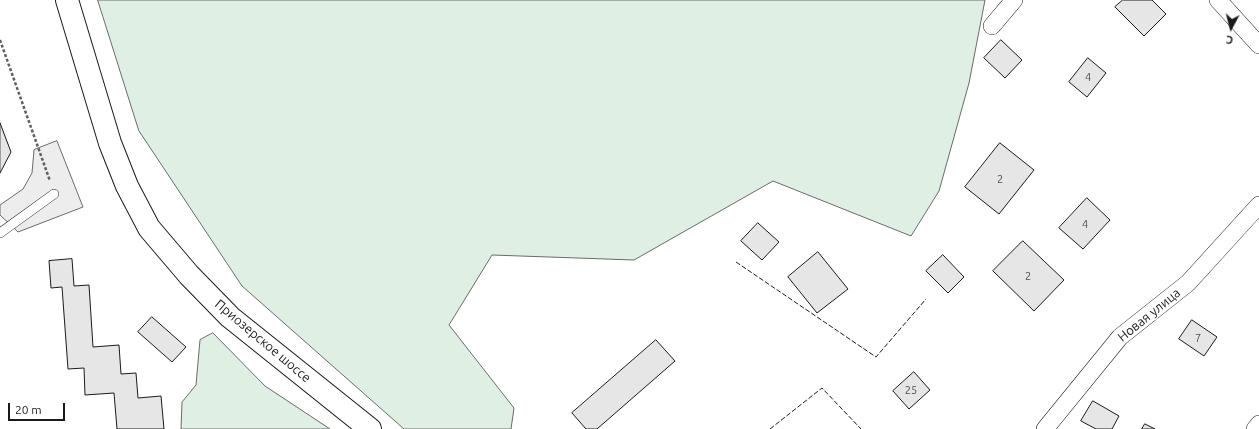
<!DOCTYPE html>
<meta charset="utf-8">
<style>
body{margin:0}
#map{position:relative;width:1259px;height:429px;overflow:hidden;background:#fff;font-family:Ubuntu,sans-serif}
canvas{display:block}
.north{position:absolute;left:1211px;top:8px;width:40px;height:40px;-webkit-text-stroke:3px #fff;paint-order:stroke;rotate:187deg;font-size:11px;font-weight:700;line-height:16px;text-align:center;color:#1a1a1a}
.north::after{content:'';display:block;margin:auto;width:14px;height:18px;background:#1a1a1a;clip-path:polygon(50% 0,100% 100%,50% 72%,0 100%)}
.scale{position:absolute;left:8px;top:403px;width:57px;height:18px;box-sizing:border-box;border:2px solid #1a1a1a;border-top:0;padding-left:5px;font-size:12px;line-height:14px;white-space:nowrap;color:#1a1a1a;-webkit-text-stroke:3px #fff;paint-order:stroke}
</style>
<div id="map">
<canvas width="1259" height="429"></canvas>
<div class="north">С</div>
<div class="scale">20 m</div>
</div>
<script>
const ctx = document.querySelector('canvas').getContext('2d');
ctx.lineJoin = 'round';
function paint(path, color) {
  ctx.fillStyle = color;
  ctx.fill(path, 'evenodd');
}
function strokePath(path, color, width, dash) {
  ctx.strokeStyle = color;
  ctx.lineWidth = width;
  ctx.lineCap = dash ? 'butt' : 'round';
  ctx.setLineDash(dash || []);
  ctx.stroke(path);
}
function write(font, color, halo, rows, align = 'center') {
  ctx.font = font + ' Ubuntu,sans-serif';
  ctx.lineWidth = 3;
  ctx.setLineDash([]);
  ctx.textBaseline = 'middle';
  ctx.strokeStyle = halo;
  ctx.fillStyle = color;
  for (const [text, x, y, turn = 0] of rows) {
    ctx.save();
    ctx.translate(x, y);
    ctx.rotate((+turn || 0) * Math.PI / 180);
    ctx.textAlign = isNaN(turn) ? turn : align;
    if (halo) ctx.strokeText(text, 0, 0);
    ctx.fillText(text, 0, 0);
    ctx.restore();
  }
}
const green = new Path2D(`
 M 98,0 L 985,0 L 969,83 L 939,191 L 911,236 L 773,181 L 634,260 L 492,255 L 449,325 L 514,408 L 511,429 L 404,429 L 242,286 L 139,131 Z
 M 213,333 L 265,386 L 330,429 L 181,429 L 182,402 L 196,385 L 200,340 Z`);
paint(green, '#e0efe3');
strokePath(green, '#6a6a6a', 1);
const parking = new Path2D(`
 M 57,141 L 83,207 L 18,232 L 0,215 L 0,205 L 23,189 L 32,173 L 34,150 Z`);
paint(parking, '#ededed');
strokePath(parking, '#6a6a6a', 1);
const building = new Path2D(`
 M 1123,0 L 1152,0 L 1166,14 L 1144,36 L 1115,7 Z
 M 1001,40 L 1022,60 L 1005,78 L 984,58 Z
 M 1088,58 L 1106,73 L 1087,97 L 1069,82 Z
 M 0,123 L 11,152 L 0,173 Z
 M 1000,143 L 1034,170 L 999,214 L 965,187 Z
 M 1087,198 L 1110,220 L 1083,249 L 1059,228 Z
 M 758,223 L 779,242 L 762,260 L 741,241 Z
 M 1023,241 L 1064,280 L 1034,311 L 993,271 Z
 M 818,252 L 848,289 L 817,313 L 788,277 Z
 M 943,255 L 964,277 L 948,293 L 926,271 Z
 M 72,259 L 74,286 L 89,285 L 93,347 L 119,345 L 121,374 L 136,373 L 138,398 L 161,396 L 164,429 L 117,429 L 114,393 L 85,395 L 84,368 L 68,369 L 62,287 L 51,288 L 49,261 Z
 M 152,317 L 186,347 L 172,362 L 138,332 Z
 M 1192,320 L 1217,337 L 1204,356 L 1179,339 Z
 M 656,340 L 675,361 L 597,429 L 586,429 L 572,413 Z
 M 914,372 L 930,390 L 909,409 L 893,391 Z
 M 1093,401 L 1119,416 L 1112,429 L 1096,429 L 1081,421 Z
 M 1145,424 L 1155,429 L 1142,429 Z`);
paint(building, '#e6e6e6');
strokePath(building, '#1a1a1a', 1);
const lane = new Path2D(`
 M 0,233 L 54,194`);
const street = new Path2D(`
 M 1218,0 L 1259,45
 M 992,26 L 1014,0
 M 1045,429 L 1120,337 L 1188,283 L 1259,205
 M 1255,429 L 1259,424`);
const primary = new Path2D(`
 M 67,0 L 110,143 L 127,186 L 149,228 L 189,275 L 230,317 L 370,429`);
strokePath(lane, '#1a1a1a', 10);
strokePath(street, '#1a1a1a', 18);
strokePath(primary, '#1a1a1a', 24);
strokePath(new Path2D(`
 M 0,40 L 50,181`), '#5f5f5f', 2.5, [3, 2]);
strokePath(lane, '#fff', 9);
strokePath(street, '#fff', 17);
strokePath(primary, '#fff', 22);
strokePath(new Path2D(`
 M 736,262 L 876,357 L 926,299
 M 770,429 L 822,388 L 861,429`), '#1a1a1a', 1, [5, 2]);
write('11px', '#4d4d4d', null, [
 ["4",1088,77],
 ["2",1000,179],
 ["4",1085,224],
 ["2",1028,276],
 ["7",1198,338],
 ["25",911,390]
]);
write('13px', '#1a1a1a', '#fff', [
 ["Новая улица",1149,315,-39],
 ["Приозерское шоссе",263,341,40]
]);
</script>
